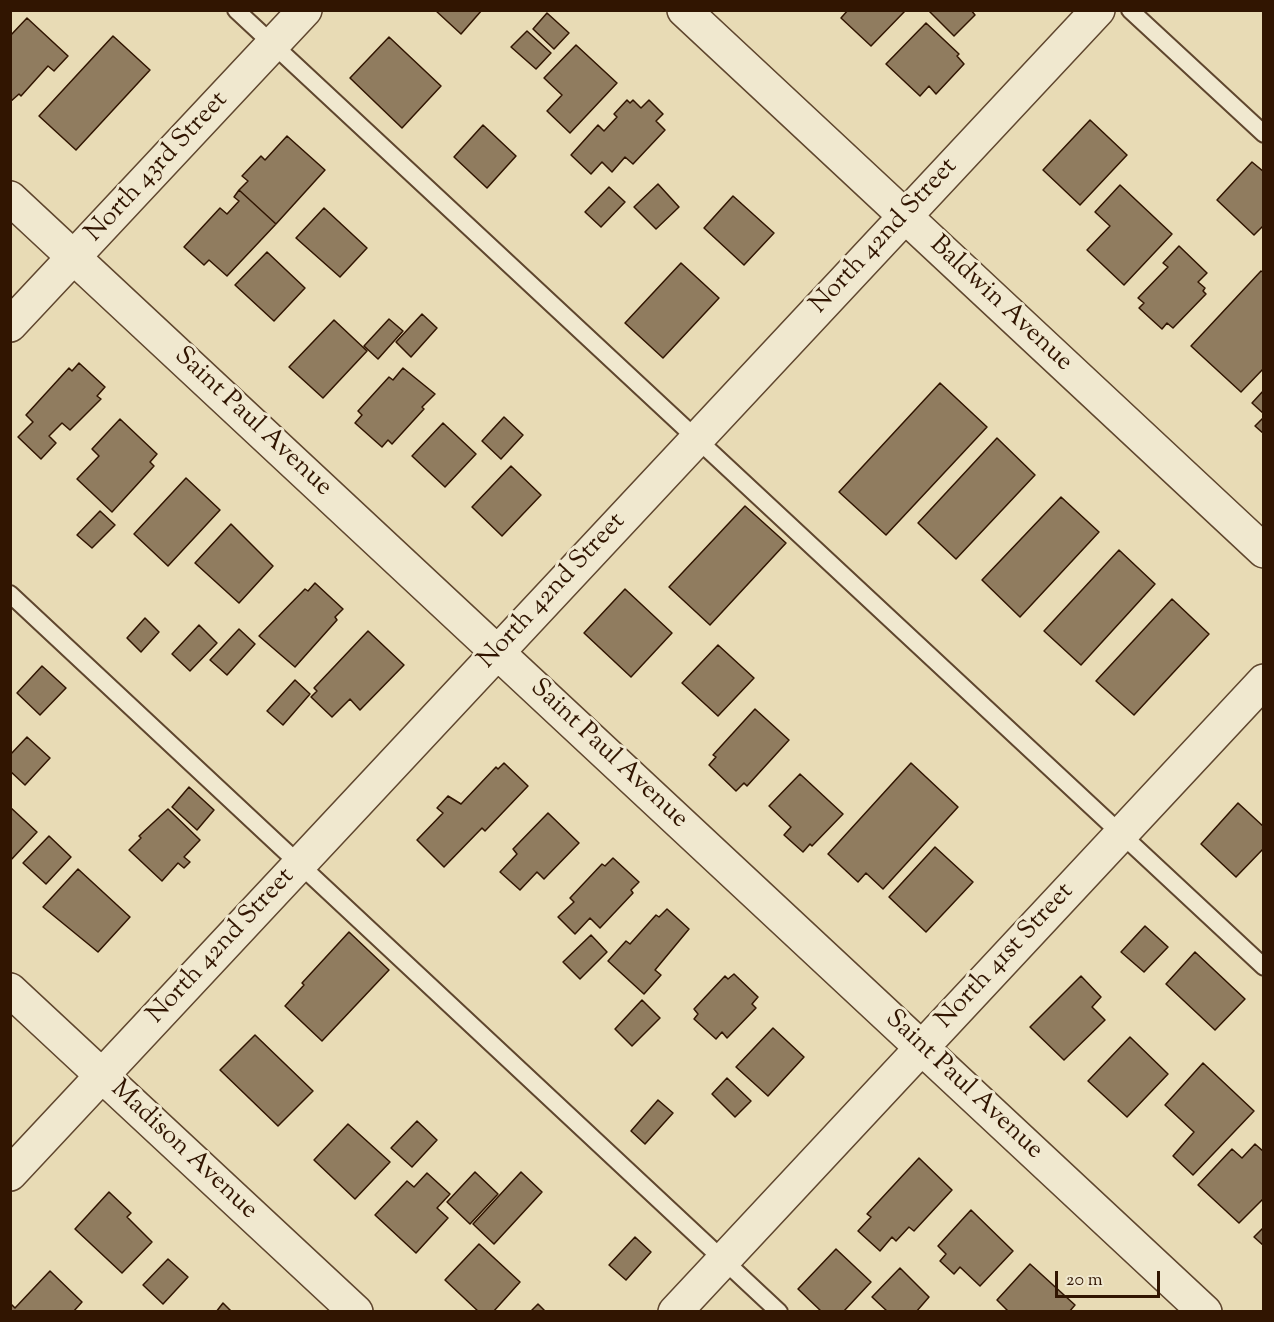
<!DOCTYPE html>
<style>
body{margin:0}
#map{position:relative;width:1274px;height:1322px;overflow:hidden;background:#e8dbb5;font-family:"Sorts Mill Goudy",serif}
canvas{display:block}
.frame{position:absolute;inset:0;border:12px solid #311501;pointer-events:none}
.scale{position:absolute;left:1055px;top:1271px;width:105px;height:27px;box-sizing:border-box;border:3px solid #311501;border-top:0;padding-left:8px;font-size:18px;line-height:21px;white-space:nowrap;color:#311501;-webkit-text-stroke:4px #f0e8cf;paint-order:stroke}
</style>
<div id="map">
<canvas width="1274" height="1322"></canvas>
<div class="frame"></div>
<div class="scale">20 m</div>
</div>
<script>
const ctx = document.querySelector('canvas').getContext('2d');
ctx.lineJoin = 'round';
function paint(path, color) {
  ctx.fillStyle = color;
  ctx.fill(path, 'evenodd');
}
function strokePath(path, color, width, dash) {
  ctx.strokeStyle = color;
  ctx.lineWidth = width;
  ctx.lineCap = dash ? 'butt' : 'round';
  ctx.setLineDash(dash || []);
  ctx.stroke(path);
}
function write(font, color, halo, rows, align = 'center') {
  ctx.font = font + ' "Sorts Mill Goudy",serif';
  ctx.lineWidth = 6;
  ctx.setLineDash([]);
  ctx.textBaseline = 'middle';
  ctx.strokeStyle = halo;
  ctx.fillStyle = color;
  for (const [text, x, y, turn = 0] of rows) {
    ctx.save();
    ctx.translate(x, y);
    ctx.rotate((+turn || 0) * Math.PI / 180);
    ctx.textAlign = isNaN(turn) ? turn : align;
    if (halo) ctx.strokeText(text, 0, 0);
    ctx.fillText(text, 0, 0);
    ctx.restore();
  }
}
const building = new Path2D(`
 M 435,10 L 482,10 L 461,34 Z
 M 848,10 L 906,10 L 871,46 L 841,18 Z
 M 928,10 L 971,10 L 975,15 L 954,36 Z
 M 547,13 L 569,33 L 554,49 L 533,29 Z
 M 27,18 L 68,56 L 54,71 L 48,66 L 21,96 L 19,94 L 10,102 L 10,36 Z
 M 926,23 L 959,54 L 957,56 L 964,64 L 936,94 L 929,86 L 920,96 L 886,64 Z
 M 527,31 L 551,53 L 536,69 L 511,47 Z
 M 113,36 L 150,70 L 76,150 L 39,116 Z
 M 389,37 L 441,86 L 402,128 L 350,78 Z
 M 576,45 L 617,83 L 570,133 L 547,111 L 562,95 L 544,78 Z
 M 627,100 L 630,103 L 633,100 L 641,108 L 649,100 L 663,114 L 656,121 L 665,130 L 633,164 L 625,157 L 612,172 L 602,162 L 591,174 L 571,155 L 598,125 L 604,131 L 617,117 L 614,114 Z
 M 1090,120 L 1127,155 L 1080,205 L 1043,170 Z
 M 483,125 L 516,156 L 487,188 L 454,157 Z
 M 287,136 L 325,170 L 276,224 L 239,190 L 248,181 L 242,176 L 261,156 L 265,160 Z
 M 1252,162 L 1264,172 L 1264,225 L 1254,235 L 1217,200 Z
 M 658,184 L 679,207 L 656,229 L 634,207 Z
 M 1120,185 L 1172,234 L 1124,285 L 1087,250 L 1110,226 L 1095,212 Z
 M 609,187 L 625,202 L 601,227 L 585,212 Z
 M 239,190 L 276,224 L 227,276 L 209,260 L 204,265 L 184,247 L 220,208 L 227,214 L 239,201 L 234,197 Z
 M 733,196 L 774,233 L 744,265 L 704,228 Z
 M 324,208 L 367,248 L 340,277 L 296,238 Z
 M 1179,246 L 1207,273 L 1198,282 L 1205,288 L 1203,291 L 1206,294 L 1173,328 L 1167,323 L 1162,329 L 1139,308 L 1144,303 L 1138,298 L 1168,267 L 1163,263 Z
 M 267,252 L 305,288 L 274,321 L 235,285 Z
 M 681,263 L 719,298 L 663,358 L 625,323 Z
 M 1261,271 L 1264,273 L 1264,368 L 1241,392 L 1191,346 Z
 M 422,314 L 437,328 L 411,357 L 396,342 Z
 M 389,319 L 403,331 L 378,359 L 364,346 Z
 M 334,320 L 367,351 L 323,398 L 289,367 Z
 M 79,363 L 105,387 L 97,396 L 101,399 L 70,430 L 62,423 L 49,436 L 56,443 L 41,459 L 18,437 L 33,422 L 26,415 L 69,368 L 72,371 Z
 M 403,368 L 435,394 L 422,407 L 424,409 L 392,444 L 388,440 L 382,447 L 355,423 L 362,415 L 358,411 L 389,377 L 393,380 Z
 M 940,383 L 987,427 L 886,535 L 839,492 Z
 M 1264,390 L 1264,414 L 1252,403 Z
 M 504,417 L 523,435 L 501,459 L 482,441 Z
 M 1264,417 L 1264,434 L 1255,426 Z
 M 120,419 L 157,454 L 150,462 L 154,466 L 112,512 L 77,479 L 99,456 L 92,449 Z
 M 443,423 L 476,454 L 445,487 L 412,456 Z
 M 997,438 L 1035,475 L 956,559 L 918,523 Z
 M 511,466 L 541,495 L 502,536 L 472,507 Z
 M 186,478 L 220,510 L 168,566 L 134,534 Z
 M 1061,497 L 1099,532 L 1020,617 L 982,580 Z
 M 745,506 L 786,543 L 710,625 L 669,587 Z
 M 100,511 L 115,525 L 92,548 L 77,535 Z
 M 231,524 L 273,566 L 239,603 L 195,563 Z
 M 1119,550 L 1155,584 L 1081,665 L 1044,631 Z
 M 315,583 L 343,609 L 335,617 L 337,620 L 295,667 L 259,636 L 305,589 L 308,591 Z
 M 625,589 L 672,633 L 631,677 L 584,633 Z
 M 1172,599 L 1209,634 L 1134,715 L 1096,681 Z
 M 145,618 L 159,632 L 141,652 L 127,638 Z
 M 199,625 L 217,643 L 190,671 L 172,654 Z
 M 239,629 L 255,644 L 227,675 L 210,660 Z
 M 368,631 L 404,665 L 360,710 L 350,699 L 332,717 L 311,697 L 317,691 L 314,688 Z
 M 718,645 L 754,678 L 718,716 L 682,683 Z
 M 42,666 L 66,688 L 40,715 L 17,693 Z
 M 295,680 L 310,694 L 283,725 L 267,711 Z
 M 755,709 L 789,740 L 747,786 L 744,783 L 736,791 L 709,765 L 716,757 L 713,755 Z
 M 27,737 L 50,758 L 25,785 L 10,771 L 10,755 Z
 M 504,763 L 528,786 L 485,831 L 482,828 L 444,867 L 417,840 L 443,813 L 437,808 L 448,796 L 461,804 L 496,767 L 498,769 Z
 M 911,763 L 958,807 L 883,889 L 866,873 L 858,882 L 828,854 Z
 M 800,774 L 843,814 L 812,846 L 810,844 L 803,852 L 784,835 L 791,827 L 769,806 Z
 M 189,787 L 214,810 L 197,830 L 172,807 Z
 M 1238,803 L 1264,827 L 1264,848 L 1236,877 L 1201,844 Z
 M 10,807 L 37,832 L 10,861 Z
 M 168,809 L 200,840 L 184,857 L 190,862 L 184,868 L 178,863 L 162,881 L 129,850 L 141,838 L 139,836 Z
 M 548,813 L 579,843 L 544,879 L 537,872 L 520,890 L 500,872 L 517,854 L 513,849 Z
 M 49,836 L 71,857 L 46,884 L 23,863 Z
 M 935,847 L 973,882 L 926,932 L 889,897 Z
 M 613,858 L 639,882 L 631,890 L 633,893 L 600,928 L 590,918 L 575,934 L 558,917 L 574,902 L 570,898 L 602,864 L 605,866 Z
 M 78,869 L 130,917 L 98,952 L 43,907 Z
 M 667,909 L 689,929 L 655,970 L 661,975 L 644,994 L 608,961 L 626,941 L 630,944 L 656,915 L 659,917 Z
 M 1145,926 L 1168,947 L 1144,972 L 1121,952 Z
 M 349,932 L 389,970 L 322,1041 L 285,1006 L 304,985 L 302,983 Z
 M 591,935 L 607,952 L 580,979 L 563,962 Z
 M 1195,952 L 1245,999 L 1215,1030 L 1166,984 Z
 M 734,974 L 758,997 L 752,1004 L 756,1008 L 727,1038 L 722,1032 L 716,1039 L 694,1019 L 698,1014 L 694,1009 L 725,976 L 728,979 Z
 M 1081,976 L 1101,997 L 1092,1007 L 1105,1020 L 1064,1060 L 1030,1027 Z
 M 642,1000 L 660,1018 L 632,1046 L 615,1029 Z
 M 773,1028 L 804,1057 L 768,1096 L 736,1067 Z
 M 255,1035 L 313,1091 L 278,1126 L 220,1070 Z
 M 1130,1037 L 1168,1074 L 1127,1117 L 1088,1081 Z
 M 1203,1063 L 1254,1111 L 1193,1175 L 1173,1156 L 1194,1132 L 1165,1105 Z
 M 727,1078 L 751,1101 L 735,1117 L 712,1094 Z
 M 658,1100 L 673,1113 L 645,1144 L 631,1131 Z
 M 417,1121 L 437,1140 L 412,1167 L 391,1148 Z
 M 348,1124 L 390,1162 L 355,1199 L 314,1160 Z
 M 1255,1144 L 1264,1152 L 1264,1198 L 1239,1223 L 1198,1185 L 1232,1149 L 1242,1158 Z
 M 919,1158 L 952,1190 L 914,1231 L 909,1227 L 896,1241 L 892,1237 L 880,1251 L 858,1231 L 871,1217 L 867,1214 Z
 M 475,1172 L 498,1194 L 470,1224 L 447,1202 Z
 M 521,1172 L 542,1192 L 494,1244 L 473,1224 Z
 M 427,1173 L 450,1194 L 437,1208 L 448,1218 L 416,1253 L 375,1215 L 407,1181 L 414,1187 Z
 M 109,1192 L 131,1213 L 127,1217 L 152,1242 L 122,1273 L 75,1229 Z
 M 971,1210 L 1013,1251 L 980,1286 L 960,1267 L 954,1274 L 940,1261 L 946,1254 L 938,1246 Z
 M 1264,1227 L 1264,1246 L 1254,1237 Z
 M 635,1237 L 651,1252 L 626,1280 L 609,1265 Z
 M 479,1244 L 520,1282 L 493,1312 L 479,1312 L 445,1280 Z
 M 836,1249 L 871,1282 L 843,1312 L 822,1312 L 798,1289 Z
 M 168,1259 L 188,1277 L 163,1304 L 143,1285 Z
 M 1030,1264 L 1075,1305 L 1069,1312 L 1009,1312 L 997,1300 Z
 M 900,1268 L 929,1297 L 916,1312 L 888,1312 L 872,1297 Z
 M 50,1271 L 82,1302 L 73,1312 L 10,1312 L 10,1303 L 15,1308 Z
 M 223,1303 L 232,1312 L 216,1312 Z
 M 538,1304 L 546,1312 L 530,1312 Z`);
paint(building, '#907c5f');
strokePath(building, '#311501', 1.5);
const service = new Path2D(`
 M 236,10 L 1264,967
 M 1130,10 L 1264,134
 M 10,594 L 779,1312`);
const minor = new Path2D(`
 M 684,10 L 1264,551
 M 10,198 L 1205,1312
 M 10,325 L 305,10
 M 10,990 L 356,1312
 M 10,1174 L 1098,10
 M 675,1312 L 1264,681`);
strokePath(service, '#5f462e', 20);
strokePath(minor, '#5f462e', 36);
strokePath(service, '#f0e8cf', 16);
strokePath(minor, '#f0e8cf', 33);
write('26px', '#311501', '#f0e8cf', [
 ["North 43rd Street",158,168,-47],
 ["North 42nd Street",885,237,-47],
 ["Baldwin Avenue",1000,305,43],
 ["Saint Paul Avenue",252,423,43],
 ["North 42nd Street",553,592,-47],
 ["Saint Paul Avenue",608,755,43],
 ["North 42nd Street",222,947,-47],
 ["North 41st Street",1006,957,-47],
 ["Saint Paul Avenue",963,1086,43],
 ["Madison Avenue",183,1151,43]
]);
</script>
